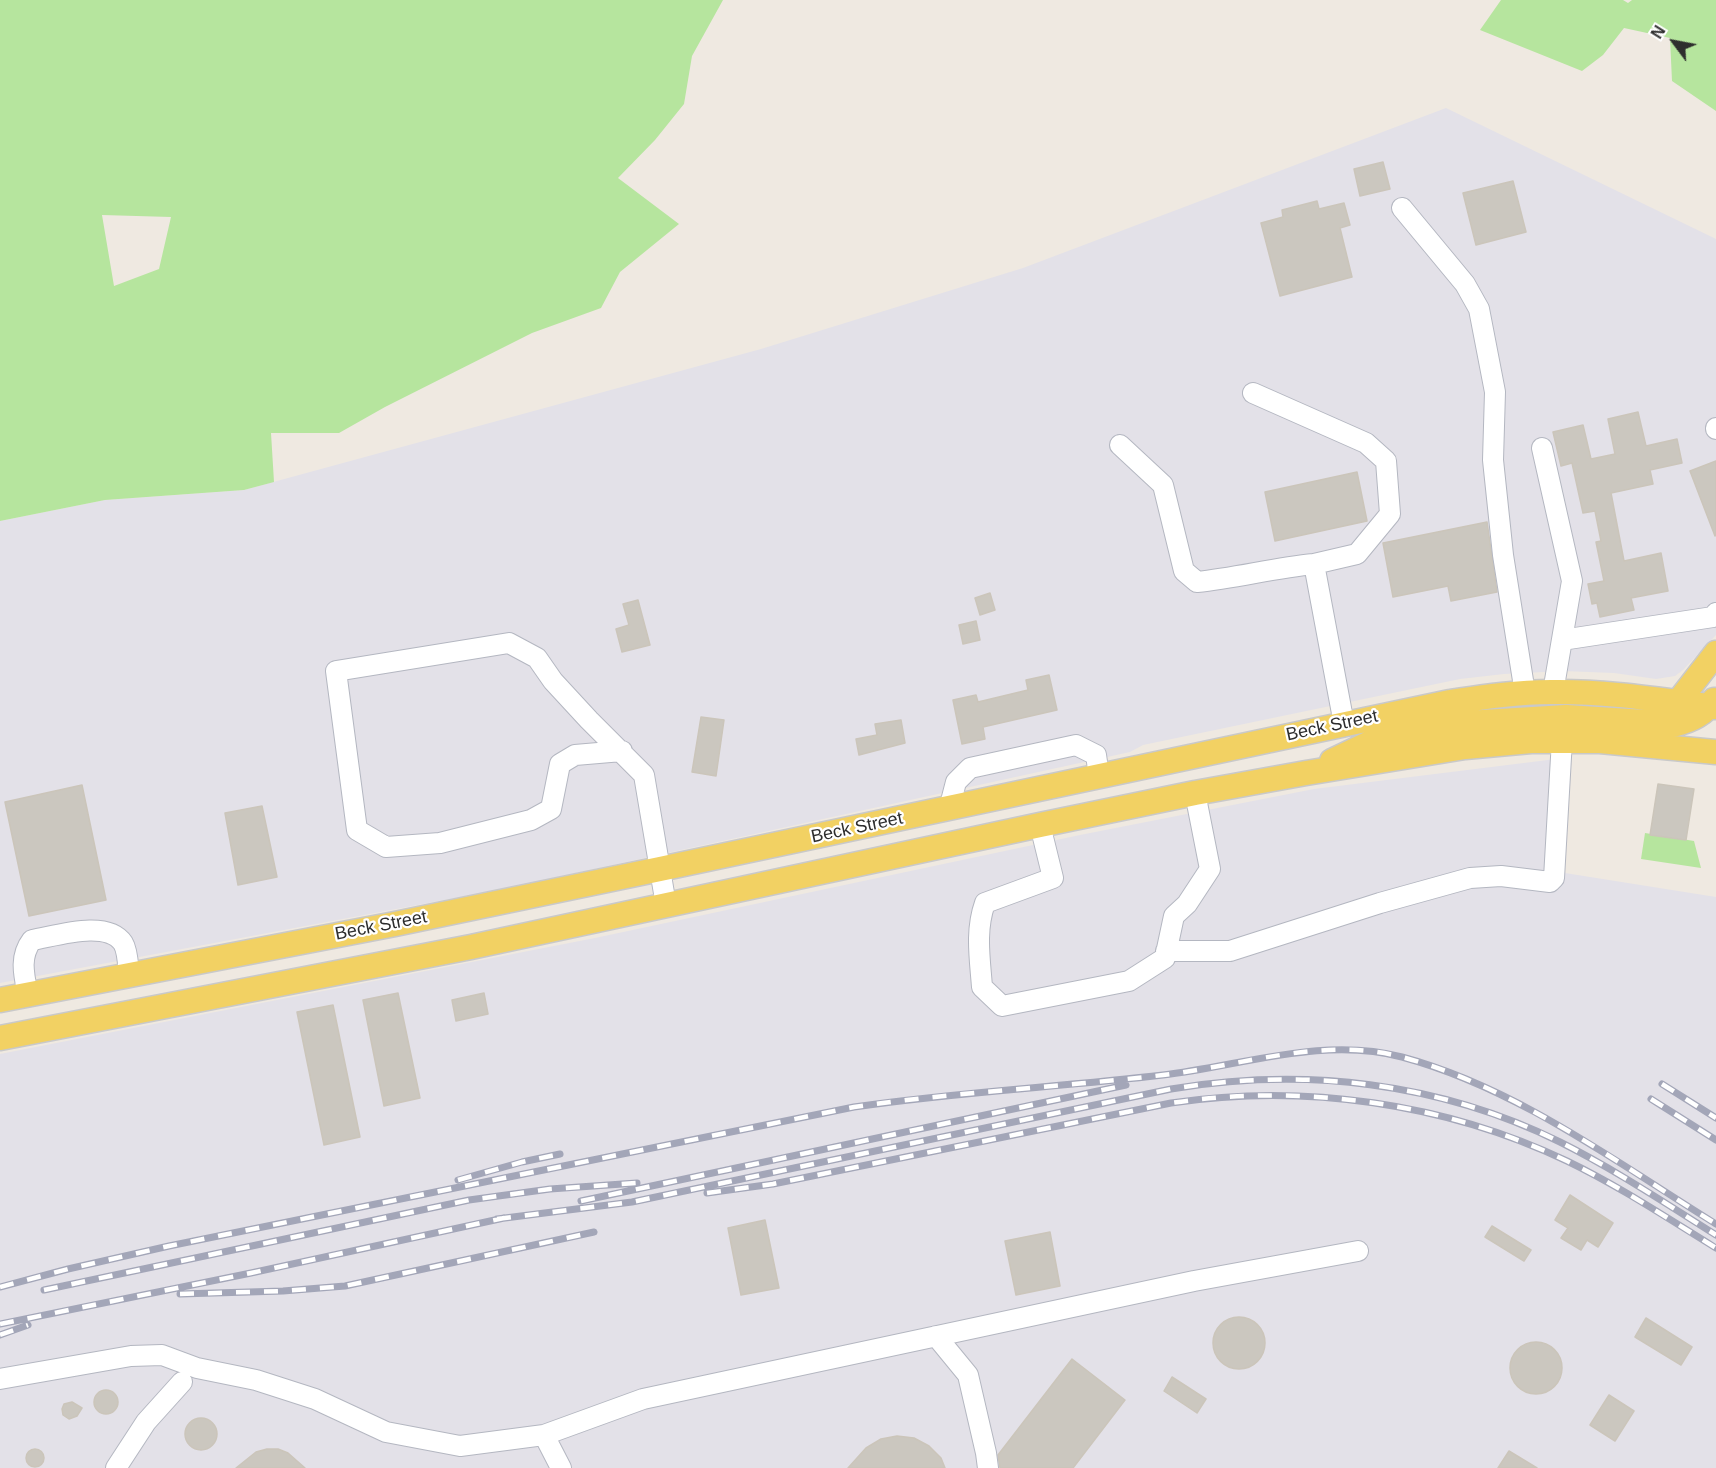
<!DOCTYPE html>
<style>
body{margin:0}
#map{position:relative;width:1716px;height:1468px;overflow:hidden;background:#efe9e1;font-family:Arial,sans-serif}
canvas{display:block}
.north{position:absolute;left:1644px;top:12px;width:60px;height:60px;-webkit-text-stroke:4px #fff;paint-order:stroke;rotate:302deg;font-size:16px;font-weight:700;line-height:24px;text-align:center;color:#2e2e2e}
.north::after{content:'';display:block;margin:auto;width:21px;height:27px;background:#2e2e2e;clip-path:polygon(50% 0,100% 100%,50% 72%,0 100%)}
</style>
<div id="map">
<canvas width="1716" height="1468"></canvas>
<div class="north">N</div>
</div>
<script>
const ctx = document.querySelector('canvas').getContext('2d');
ctx.lineJoin = 'round';
function paint(path, color) {
  ctx.fillStyle = color;
  ctx.fill(path, 'evenodd');
}
function strokePath(path, color, width, dash) {
  ctx.strokeStyle = color;
  ctx.lineWidth = width;
  ctx.lineCap = dash ? 'butt' : 'round';
  ctx.setLineDash(dash || []);
  ctx.stroke(path);
}
function write(font, color, halo, rows, align = 'center') {
  ctx.font = font + ' Arial,sans-serif';
  ctx.lineWidth = 4.5;
  ctx.setLineDash([]);
  ctx.textBaseline = 'middle';
  ctx.strokeStyle = halo;
  ctx.fillStyle = color;
  for (const [text, x, y, turn = 0] of rows) {
    ctx.save();
    ctx.translate(x, y);
    ctx.rotate((+turn || 0) * Math.PI / 180);
    ctx.textAlign = isNaN(turn) ? turn : align;
    if (halo) ctx.strokeText(text, 0, 0);
    ctx.fillText(text, 0, 0);
    ctx.restore();
  }
}
paint(new Path2D(`
 M 1446,108 L 1716,239 L 1716,635 L 1683,670 L 1675,676 L 1656,679 L 1614,673 L 1563,671 L 1504,674 L 1460,679 L 1143,745 L 1130,752 L 498,890 L 0,983 L 0,521 L 105,500 L 244,490 L 761,349 L 1023,268 Z
 M 1556,759 L 1546,870 L 1716,897 L 1716,1468 L 0,1468 L 0,1054 L 595,938 L 1080,835 L 1314,789 Z`), '#e3e1e8');
paint(new Path2D(`
 M 0,0 L 723,0 L 692,56 L 684,104 L 655,140 L 618,178 L 679,224 L 620,272 L 601,308 L 532,333 L 385,407 L 339,433 L 271,433 L 274,482 L 244,490 L 105,500 L 0,521 ZM 102,215 L 171,217 L 159,269 L 114,286 Z
 M 1501,0 L 1623,0 L 1628,3 L 1632,0 L 1716,0 L 1716,111 L 1672,81 L 1670,38 L 1624,28 L 1603,55 L 1582,71 L 1480,30 Z
 M 1645,833 L 1694,841 L 1701,868 L 1641,859 Z`), '#b6e59e');
const building = new Path2D(`
 M 1383,162 L 1390,189 L 1360,196 L 1354,169 Z
 M 1513,181 L 1526,232 L 1476,245 L 1463,193 Z
 M 1317,201 L 1319,209 L 1344,203 L 1350,225 L 1340,228 L 1352,277 L 1280,296 L 1261,223 L 1283,217 L 1282,210 Z
 M 1638,412 L 1646,446 L 1677,439 L 1682,463 L 1650,470 L 1653,484 L 1611,493 L 1624,561 L 1661,553 L 1668,591 L 1631,598 L 1634,610 L 1600,617 L 1597,603 L 1592,604 L 1588,584 L 1604,581 L 1596,542 L 1601,541 L 1595,511 L 1583,513 L 1572,463 L 1561,466 L 1553,432 L 1583,425 L 1591,459 L 1615,454 L 1608,419 Z
 M 1716,461 L 1716,535 L 1715,536 L 1690,471 Z
 M 1357,472 L 1367,521 L 1275,541 L 1265,492 Z
 M 1487,522 L 1497,592 L 1451,601 L 1448,586 L 1393,597 L 1383,543 Z
 M 990,593 L 995,610 L 980,615 L 975,598 Z
 M 638,600 L 650,645 L 622,652 L 616,629 L 629,625 L 623,604 Z
 M 976,621 L 980,640 L 963,644 L 959,625 Z
 M 1049,675 L 1057,710 L 983,727 L 985,739 L 962,744 L 953,700 L 976,695 L 978,702 L 1028,690 L 1026,680 Z
 M 701,717 L 724,720 L 716,776 L 692,772 Z
 M 901,720 L 905,743 L 859,755 L 856,739 L 877,735 L 875,724 Z
 M 1658,784 L 1694,789 L 1686,840 L 1650,835 Z
 M 82,785 L 106,900 L 29,916 L 5,802 Z
 M 262,806 L 277,877 L 238,885 L 225,813 Z
 M 398,993 L 420,1098 L 384,1106 L 363,1000 Z
 M 484,993 L 488,1014 L 456,1021 L 452,1000 Z
 M 333,1005 L 360,1137 L 324,1145 L 297,1012 Z
 M 1570,1195 L 1613,1223 L 1598,1247 L 1587,1240 L 1581,1250 L 1561,1238 L 1568,1228 L 1555,1220 Z
 M 765,1220 L 779,1288 L 741,1295 L 728,1228 Z
 M 1492,1226 L 1531,1250 L 1524,1261 L 1485,1237 Z
 M 1050,1232 L 1060,1286 L 1016,1295 L 1005,1241 Z
 M1213 1343a26 26 0 1 1 52 0a26 26 0 1 1-52 0Z
 M 1646,1318 L 1692,1347 L 1681,1365 L 1635,1337 Z
 M1510 1368a26 26 0 1 1 52 0a26 26 0 1 1-52 0Z
 M 1072,1359 L 1125,1400 L 1073,1468 L 1000,1468 L 998,1455 Z
 M 1172,1377 L 1206,1399 L 1197,1413 L 1164,1391 Z
 M94 1402a12 12 0 1 1 24 0a12 12 0 1 1-24 0Z
 M 1609,1395 L 1634,1411 L 1615,1441 L 1590,1425 Z
 M 72,1402 L 82,1408 L 77,1416 L 69,1419 L 63,1415 L 62,1409 L 64,1404 Z
 M185 1434a16 16 0 1 1 32 0a16 16 0 1 1-32 0Z
 M 897,1436 L 914,1438 L 929,1446 L 941,1458 L 945,1468 L 848,1468 L 866,1448 L 881,1439 Z
 M 267,1449 L 278,1449 L 288,1453 L 305,1468 L 236,1468 L 256,1452 Z
 M26 1458a9 9 0 1 1 18 0a9 9 0 1 1-18 0Z
 M 1509,1451 L 1537,1468 L 1498,1468 Z`);
paint(building, '#cbc7bf');
strokePath(building, '#cbc5ba', 1.5);
const minor = new Path2D(`
 M 1402,208 L 1465,284 L 1479,309 L 1495,392 L 1493,460 L 1503,555 L 1525,693
 M 1253,393 L 1366,443 L 1386,461 L 1390,514 L 1357,554 L 1314,564
 M 1716,428 L 1716,429
 M 1120,445 L 1163,485 L 1184,571 L 1197,582 C 1236,578 1274,568 1314,564 L 1344,724
 M 1542,448 L 1572,581 L 1553,692
 M 1562,640 L 1713,617 L 1716,613
 M 622,751 L 575,755 L 560,764 L 551,809 L 531,820 L 440,843 L 386,847 L 357,830 L 336,671 L 509,643 L 537,658 L 553,681 L 589,720 L 644,775 L 666,905
 M 949,809 L 956,782 L 970,768 L 1076,745 L 1096,755 L 1099,776
 M 1040,825 L 1053,878 L 985,903 C 975,931 980,959 982,987 L 1002,1006 L 1129,981 L 1165,958 L 1174,916 L 1187,904 L 1210,869 L 1195,793
 M 1166,951 L 1230,951 L 1380,903 L 1470,878 L 1501,876 L 1550,882 L 1554,878 L 1562,740
 M 28,995 C 24,975 19,957 32,940 C 56,936 107,919 123,943 C 128,951 128,966 129,975
 M 936,1336 L 968,1375 L 986,1453 L 988,1468
 M 0,1379 L 131,1356 L 162,1355 L 197,1368 L 256,1380 L 315,1399 L 386,1432 L 460,1446 L 544,1435 L 643,1399 L 1194,1281 L 1358,1251
 M 544,1435 L 561,1468
 M 116,1468 L 146,1422 L 182,1382`);
const major = new Path2D(`
 M 1678,702 L 1716,653
 M 1332,761 L 1376,740 L 1467,723 L 1566,717 L 1676,724 C 1692,720 1704,714 1714,700
 M 0,1000 L 395,924 L 660,869 L 1450,702 C 1484,697 1517,692 1551,692 C 1606,691 1661,700 1716,707
 M 0,1038 L 471,947 L 1040,825 L 1195,793 L 1306,773 L 1465,747 L 1531,741 L 1600,741 L 1716,752`);
strokePath(minor, '#b4b7c1', 22);
strokePath(major, '#c9c9c9', 27);
strokePath(minor, '#fff', 20);
strokePath(major, '#f2d163', 24);
const rail = new Path2D(`
 M 1662,1084 L 1716,1118
 M 1651,1099 L 1716,1140
 M 458,1180 L 522,1162 L 560,1154
 M 707,1193 L 773,1184 L 1171,1103 C 1304,1083 1445,1103 1567,1161 C 1619,1186 1667,1218 1716,1248
 M 581,1201 L 1126,1085
 M 497,1219 L 632,1202 L 1171,1089 C 1304,1067 1439,1082 1560,1142 C 1614,1169 1665,1203 1716,1235
 M 0,1287 L 68,1269 L 169,1246 L 854,1107 C 956,1092 1060,1087 1163,1075 C 1241,1066 1323,1036 1402,1057 C 1517,1088 1616,1162 1716,1224
 M 44,1290 L 469,1200 L 550,1189 L 637,1183
 M 180,1294 L 283,1291 L 345,1286 L 594,1232
 M 0,1324 L 251,1273 L 504,1218
 M 0,1335 L 28,1325`);
strokePath(rail, '#a3a6b8', 7);
strokePath(rail, '#fff', 4.5, [14]);
write('18px', '#2e2e2e', '#fff', [
 ["Beck Street",1332,726,-12],
 ["Beck Street",857,828,-12],
 ["Beck Street",381,926,-11]
]);
</script>
